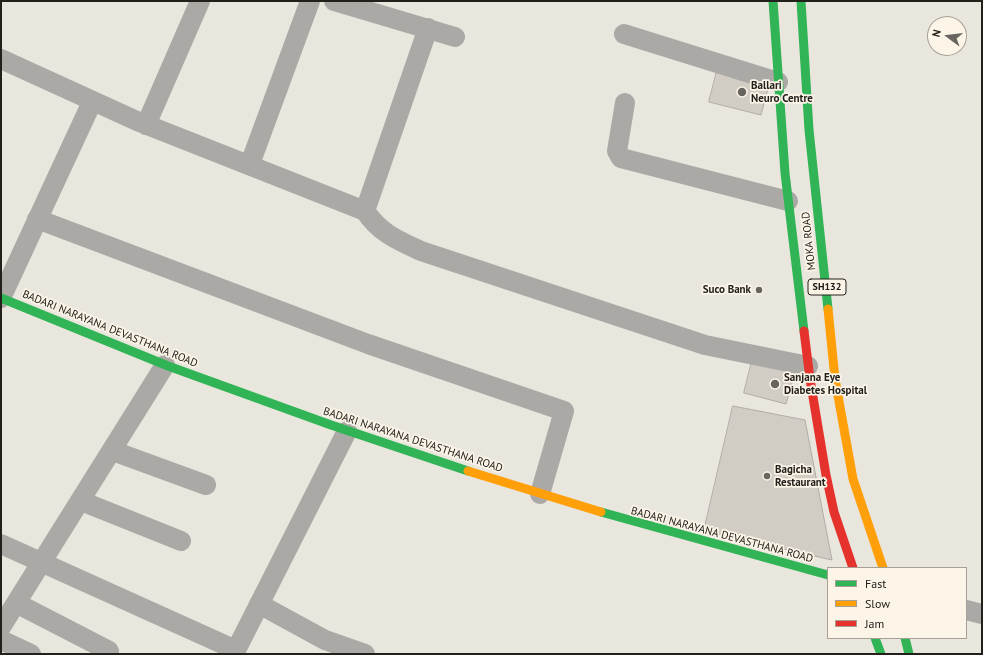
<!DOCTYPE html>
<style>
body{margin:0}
#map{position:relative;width:983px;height:655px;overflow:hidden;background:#e9e6de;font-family:"PT Sans",sans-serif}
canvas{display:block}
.frame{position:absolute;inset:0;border:2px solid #23201c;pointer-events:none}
.legend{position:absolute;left:827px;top:567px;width:140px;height:72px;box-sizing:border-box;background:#fbf4e7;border:1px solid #a59f96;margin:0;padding:5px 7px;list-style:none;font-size:12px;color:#23201c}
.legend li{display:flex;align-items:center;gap:8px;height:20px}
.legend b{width:20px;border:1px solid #a59f96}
.north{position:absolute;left:927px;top:16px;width:40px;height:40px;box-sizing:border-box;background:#fbf4e7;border:1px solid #a59f96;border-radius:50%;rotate:285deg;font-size:11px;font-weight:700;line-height:16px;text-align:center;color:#23201c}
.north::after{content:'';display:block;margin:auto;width:14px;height:18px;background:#686560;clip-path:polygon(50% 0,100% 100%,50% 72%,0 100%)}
</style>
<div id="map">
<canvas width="983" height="655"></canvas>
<div class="frame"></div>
<ul class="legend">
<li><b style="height:5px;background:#30b455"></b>Fast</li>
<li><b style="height:5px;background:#ff9f0a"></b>Slow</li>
<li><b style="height:5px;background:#e5322d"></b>Jam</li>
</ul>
<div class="north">N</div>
</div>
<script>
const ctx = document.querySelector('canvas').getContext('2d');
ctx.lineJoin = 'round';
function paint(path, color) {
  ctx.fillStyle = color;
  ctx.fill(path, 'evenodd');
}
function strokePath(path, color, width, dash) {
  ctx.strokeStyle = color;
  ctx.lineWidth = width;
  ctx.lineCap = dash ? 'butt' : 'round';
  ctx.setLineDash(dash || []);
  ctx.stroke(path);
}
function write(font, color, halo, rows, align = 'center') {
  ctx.font = font + ' "PT Sans",sans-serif';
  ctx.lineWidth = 3.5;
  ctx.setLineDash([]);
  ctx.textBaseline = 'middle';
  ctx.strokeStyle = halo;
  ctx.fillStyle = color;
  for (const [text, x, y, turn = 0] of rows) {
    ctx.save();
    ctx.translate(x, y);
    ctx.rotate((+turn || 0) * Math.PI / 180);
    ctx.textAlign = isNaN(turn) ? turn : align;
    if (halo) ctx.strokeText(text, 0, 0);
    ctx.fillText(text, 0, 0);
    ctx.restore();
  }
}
const building = new Path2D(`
 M 718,67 L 770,81 L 761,115 L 709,102 Z
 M 752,361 L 795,372 L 786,404 L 744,393 Z
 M 733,406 L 805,420 L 832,560 L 704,531 Z`);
paint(building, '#d2cdc4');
strokePath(building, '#afaca6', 1);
strokePath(new Path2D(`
 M 334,1 L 455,37
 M 624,34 L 778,82
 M 1,59 L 137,121 L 365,211 C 380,233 397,240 421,251 L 705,345 L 808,366
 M 625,103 L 617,151 L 621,158 L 788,201
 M 146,125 L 200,1
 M 250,164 L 310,1
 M 365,211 L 428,28
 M 37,219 L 368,344 L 564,411 L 540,494
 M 1,298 L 92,102
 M 113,451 L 206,485
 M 81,501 L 181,541
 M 1,544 L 236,650
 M 16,603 L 109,651
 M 259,604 L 325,640 L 365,654
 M 966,610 L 982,614
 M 1,627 L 165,365
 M 1,640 L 31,654
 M 234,654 L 347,431`), '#aba9a6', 20);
strokePath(new Path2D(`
 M 773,1 L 785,173 L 804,331
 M 801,1 L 809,130 L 828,309
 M 1,298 L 168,366 L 331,425 L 468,471
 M 601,512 L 828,575
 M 875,638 L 881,654
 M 905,638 L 909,654`), '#30b455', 9);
strokePath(new Path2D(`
 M 828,309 L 835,379 L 853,479 L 883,568
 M 468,471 L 601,512`), '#ff9f0a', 9);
strokePath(new Path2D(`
 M 804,331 L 810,379 L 826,475 L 834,512 L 853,568`), '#e5322d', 9);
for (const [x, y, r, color] of [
 [742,92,5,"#686560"],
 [759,290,4,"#686560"],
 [775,384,5,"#686560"],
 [767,476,4,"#686560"]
]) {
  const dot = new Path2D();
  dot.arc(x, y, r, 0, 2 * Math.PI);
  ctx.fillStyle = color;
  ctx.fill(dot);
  strokePath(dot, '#fbf4e7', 1.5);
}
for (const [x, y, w] of [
 [827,287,38]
]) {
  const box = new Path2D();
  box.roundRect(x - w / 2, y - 8, w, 16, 3);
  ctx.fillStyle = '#fbf4e7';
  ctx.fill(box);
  strokePath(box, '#23201c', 1);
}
write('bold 10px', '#23201c', null, [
 ["SH132",827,287]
]);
write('bold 11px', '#23201c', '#fbf4e7', [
 ["Ballari",751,86],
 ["Neuro Centre",751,99],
 ["Suco Bank",751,290,"right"],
 ["Sanjana Eye",784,378],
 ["Diabetes Hospital",784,391],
 ["Bagicha",775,470],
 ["Restaurant",775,483]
], 'left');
write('11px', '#23201c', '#fbf4e7', [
 ["MOKA ROAD",809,241,-96],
 ["BADARI NARAYANA DEVASTHANA ROAD",110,329,22],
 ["BADARI NARAYANA DEVASTHANA ROAD",413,440,18],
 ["BADARI NARAYANA DEVASTHANA ROAD",722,535,15]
]);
</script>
